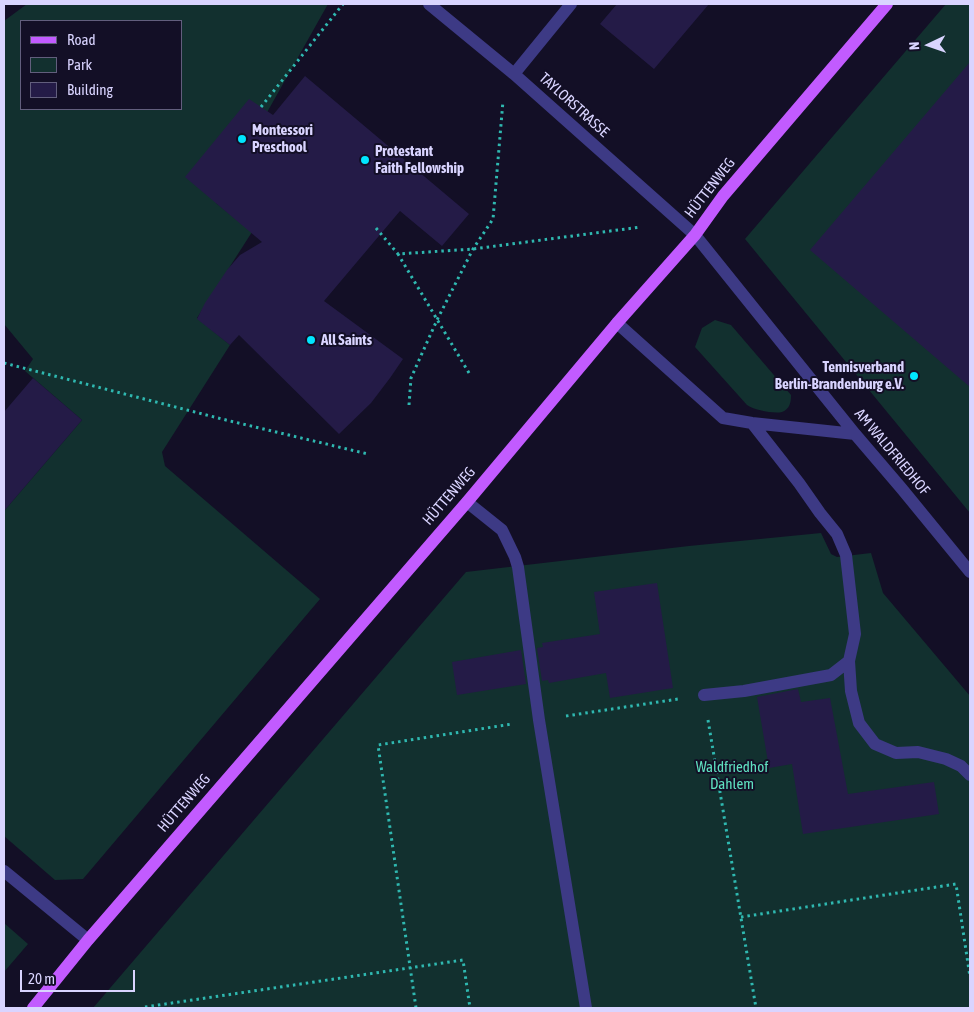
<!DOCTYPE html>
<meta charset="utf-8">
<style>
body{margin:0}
#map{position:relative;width:974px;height:1012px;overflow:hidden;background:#130f26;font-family:"Asap Condensed",sans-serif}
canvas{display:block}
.frame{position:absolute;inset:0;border:5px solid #d9d4ff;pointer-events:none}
.legend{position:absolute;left:20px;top:20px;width:162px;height:90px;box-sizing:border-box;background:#130f26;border:1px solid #625e7d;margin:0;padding:6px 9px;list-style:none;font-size:15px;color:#d9d4ff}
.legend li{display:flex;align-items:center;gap:10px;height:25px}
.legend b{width:25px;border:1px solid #625e7d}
.north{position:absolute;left:904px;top:20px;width:50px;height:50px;-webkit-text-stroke:4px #130f26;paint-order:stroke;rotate:267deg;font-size:14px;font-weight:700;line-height:20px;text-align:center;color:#d9d4ff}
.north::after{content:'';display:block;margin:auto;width:18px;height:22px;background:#d9d4ff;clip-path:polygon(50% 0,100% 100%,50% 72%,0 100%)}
.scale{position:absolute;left:20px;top:970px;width:115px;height:22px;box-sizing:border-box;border:2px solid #d9d4ff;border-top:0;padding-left:6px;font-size:15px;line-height:18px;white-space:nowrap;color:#d9d4ff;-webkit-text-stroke:4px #130f26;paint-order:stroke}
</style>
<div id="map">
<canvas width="974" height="1012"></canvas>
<div class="frame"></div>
<ul class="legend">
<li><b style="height:6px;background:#c25bff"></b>Road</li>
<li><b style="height:14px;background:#12302f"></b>Park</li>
<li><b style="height:14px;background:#241b47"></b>Building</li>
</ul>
<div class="north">N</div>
<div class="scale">20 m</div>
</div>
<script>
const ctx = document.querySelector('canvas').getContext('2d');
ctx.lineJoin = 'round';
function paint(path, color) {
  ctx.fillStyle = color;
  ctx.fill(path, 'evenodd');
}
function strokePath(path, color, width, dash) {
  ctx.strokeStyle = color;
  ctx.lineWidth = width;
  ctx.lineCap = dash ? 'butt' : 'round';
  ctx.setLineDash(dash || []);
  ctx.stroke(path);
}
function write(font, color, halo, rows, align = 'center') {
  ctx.font = font + ' "Asap Condensed",sans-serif';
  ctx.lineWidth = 4;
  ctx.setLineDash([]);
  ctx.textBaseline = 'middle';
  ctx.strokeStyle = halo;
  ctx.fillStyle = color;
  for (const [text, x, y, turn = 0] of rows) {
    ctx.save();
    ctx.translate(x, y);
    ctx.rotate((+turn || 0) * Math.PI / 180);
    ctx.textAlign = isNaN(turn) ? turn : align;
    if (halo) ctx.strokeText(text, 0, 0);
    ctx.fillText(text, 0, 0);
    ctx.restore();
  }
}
paint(new Path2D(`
 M 27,4 L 328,4 L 216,203 L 252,232 L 197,318 L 230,345 L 162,452 L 165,466 L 320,599 L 83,879 L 55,880 L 4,836 L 4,511 L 82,420 L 25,371 L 33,359 L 4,324 L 4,21 ZM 21,21 L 181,21 L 181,109 L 21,109 Z
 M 946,4 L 970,4 L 970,513 L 745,239 Z
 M 715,320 L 731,325 L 791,395 C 791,402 790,409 782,412 C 774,414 754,410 747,405 L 695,347 L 702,328 Z
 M 821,533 L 831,554 L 837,557 L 871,553 L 883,593 L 970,696 L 970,1008 L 93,1008 L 466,572 L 689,546 Z
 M 4,923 L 28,944 L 4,972 Z`), '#12302f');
paint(new Path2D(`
 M 617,4 L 709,4 L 654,69 L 600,24 Z
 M 970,62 L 970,387 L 810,250 Z
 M 305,76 L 469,214 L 442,246 L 400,211 L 324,301 L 403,359 L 390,378 L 371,403 L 339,434 L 239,335 L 230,345 L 197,319 L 205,303 L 227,270 L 240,255 L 262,242 L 185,177 L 249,99 L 273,115 Z
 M 33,378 L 82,420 L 4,511 L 4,412 Z
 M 657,583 L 673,688 L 610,698 L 606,673 L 549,683 L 548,680 L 542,681 L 537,648 L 543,647 L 542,643 L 600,634 L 594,592 Z
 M 521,650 L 526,684 L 457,695 L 452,662 Z
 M 798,689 L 801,702 L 830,698 L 848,794 L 934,782 L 939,814 L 803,834 L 792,764 L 769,768 L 757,697 Z`), '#241b47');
strokePath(new Path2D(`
 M 261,107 L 343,4
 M 376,228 L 398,254
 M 4,363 L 226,420 L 368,454
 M 469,373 L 398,254 L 473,249 L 641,227
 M 409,405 L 411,378 L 437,320 L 473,249 L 493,219 L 503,101
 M 566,716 L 678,699
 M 708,720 L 756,1008
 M 741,917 L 956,884 L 970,977
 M 145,1007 L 463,960 L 470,1008
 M 416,1008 L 378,745 L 512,724`), '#2fb8b0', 3, [2.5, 4]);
strokePath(new Path2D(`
 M 429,4 L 514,74 L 695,235 L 855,434 L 902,489 L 970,572
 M 514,74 L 571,4
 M 617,323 L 723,418 L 752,423 L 855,434
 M 467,502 L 502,530 L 515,557 L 518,567 L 539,720 L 586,1008
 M 849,661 L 851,691 L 859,723 L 875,744 L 896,753 L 918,752 L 946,759 L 961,766 L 970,775
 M 704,695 L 744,691 L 831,675 L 849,661 L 855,634 L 846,555 L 837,534 L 820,513 L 799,483 L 752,423
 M 4,871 L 88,940`), '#3d3a85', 12);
strokePath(new Path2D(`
 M 33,1008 L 88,940 L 467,502 L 617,323 L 695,235 L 723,196 L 887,4`), '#c25bff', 12);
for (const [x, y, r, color] of [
 [242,139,5,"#00e5ff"],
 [365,160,5,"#00e5ff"],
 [311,340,5,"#00e5ff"],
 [914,376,5,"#00e5ff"]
]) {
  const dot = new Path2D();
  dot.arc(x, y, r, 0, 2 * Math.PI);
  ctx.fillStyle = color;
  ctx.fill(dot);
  strokePath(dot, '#130f26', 2);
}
write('15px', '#d9d4ff', '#130f26', [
 ["TAYLORSTRASSE",574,105,42],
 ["HÜTTENWEG",710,188,-52],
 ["AM WALDFRIEDHOF",892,452,50],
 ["HÜTTENWEG",449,496,-49],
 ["HÜTTENWEG",184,803,-49]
]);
write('bold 15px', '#d9d4ff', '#130f26', [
 ["Montessori",252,130],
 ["Preschool",252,147],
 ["Protestant",375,151],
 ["Faith Fellowship",375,168],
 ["All Saints",321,340],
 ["Tennisverband",904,367,"right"],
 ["Berlin-Brandenburg e.V.",904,384,"right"]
], 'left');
write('15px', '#5fe0c0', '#130f26', [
 ["Waldfriedhof",732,767],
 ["Dahlem",732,784]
]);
</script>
